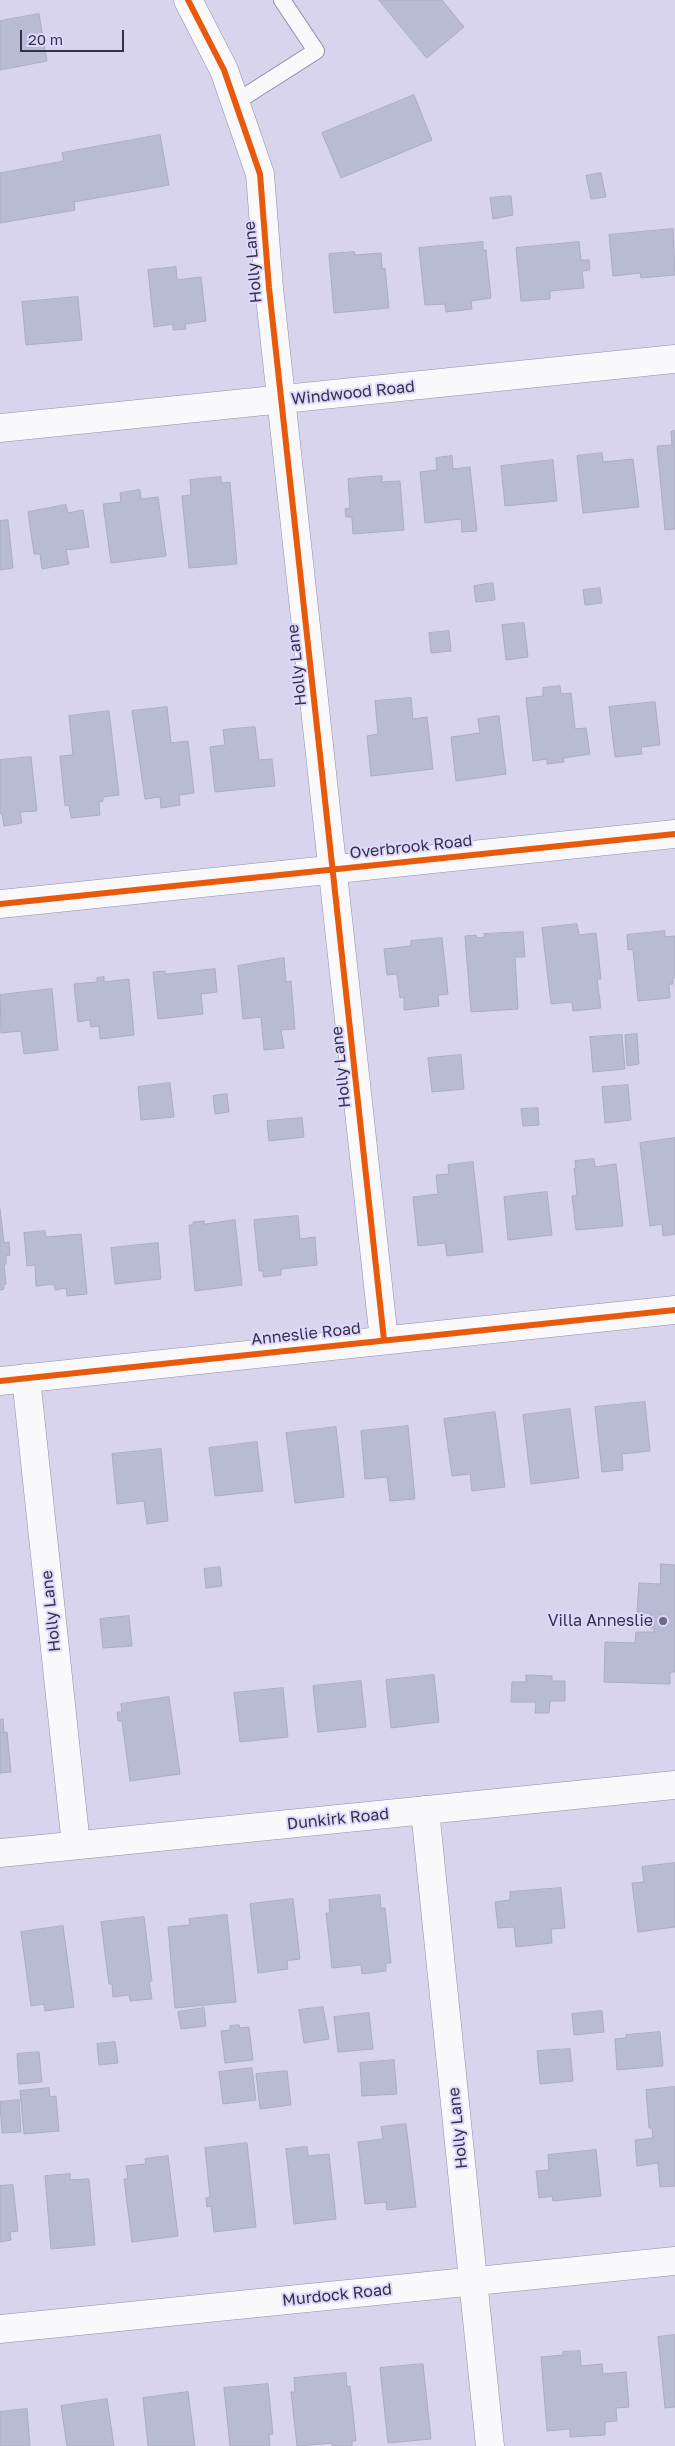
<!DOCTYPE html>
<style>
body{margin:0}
#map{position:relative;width:675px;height:2446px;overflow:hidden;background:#d8d4ee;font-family:"Golos Text",sans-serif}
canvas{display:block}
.scale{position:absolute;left:20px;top:30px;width:104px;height:22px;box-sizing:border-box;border:2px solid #353148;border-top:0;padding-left:6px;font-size:15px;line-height:18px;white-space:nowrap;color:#353148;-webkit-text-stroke:4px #ddd8fc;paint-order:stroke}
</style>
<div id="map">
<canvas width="675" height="2446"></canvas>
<div class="scale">20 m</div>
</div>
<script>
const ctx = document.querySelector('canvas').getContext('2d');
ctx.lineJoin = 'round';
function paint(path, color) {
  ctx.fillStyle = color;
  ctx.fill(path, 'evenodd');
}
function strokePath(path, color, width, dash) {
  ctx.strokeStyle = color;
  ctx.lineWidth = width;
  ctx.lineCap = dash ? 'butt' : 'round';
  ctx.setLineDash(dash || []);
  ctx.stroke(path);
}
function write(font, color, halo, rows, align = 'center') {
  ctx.font = font + ' "Golos Text",sans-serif';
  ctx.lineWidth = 4;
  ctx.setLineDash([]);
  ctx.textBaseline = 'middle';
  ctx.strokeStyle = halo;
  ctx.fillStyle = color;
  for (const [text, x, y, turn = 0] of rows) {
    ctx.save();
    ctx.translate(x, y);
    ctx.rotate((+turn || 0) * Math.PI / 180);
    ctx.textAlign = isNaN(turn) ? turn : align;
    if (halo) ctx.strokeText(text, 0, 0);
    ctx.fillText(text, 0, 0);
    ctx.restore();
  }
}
const building = new Path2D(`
 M 379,0 L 442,0 L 464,27 L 427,58 Z
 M 39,14 L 47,61 L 0,70 L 0,21 Z
 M 414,95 L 432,140 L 341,178 L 322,133 Z
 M 160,135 L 169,185 L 74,202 L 75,210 L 0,223 L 0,173 L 64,161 L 62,153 Z
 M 601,173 L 606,197 L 591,199 L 586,176 Z
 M 511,196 L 513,215 L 493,219 L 490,198 Z
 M 673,229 L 675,275 L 641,278 L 640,273 L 613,276 L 609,235 Z
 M 483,242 L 483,250 L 486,250 L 491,298 L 471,301 L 472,309 L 446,312 L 445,304 L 425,305 L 419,248 Z
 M 579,242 L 581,260 L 589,260 L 590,270 L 582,271 L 584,288 L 550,291 L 550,299 L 521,301 L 516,248 Z
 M 354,252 L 355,255 L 381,253 L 382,269 L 385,268 L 389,308 L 334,313 L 329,254 Z
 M 176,267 L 177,280 L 201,277 L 206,321 L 185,324 L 186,329 L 173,330 L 173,324 L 154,327 L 148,270 Z
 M 78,297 L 82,340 L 26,345 L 22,302 Z
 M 675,431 L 675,529 L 665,530 L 657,446 L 672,445 L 671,432 Z
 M 602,453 L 603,462 L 633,459 L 639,507 L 583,513 L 577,456 Z
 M 452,456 L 453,469 L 470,467 L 477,531 L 462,532 L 461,519 L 425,523 L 420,472 L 437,470 L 436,458 Z
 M 553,460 L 557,501 L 505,506 L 501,466 Z
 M 382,476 L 382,482 L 400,481 L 404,530 L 353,534 L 352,517 L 346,517 L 345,509 L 350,508 L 348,479 Z
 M 221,477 L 221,483 L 230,482 L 237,564 L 189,568 L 182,496 L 191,495 L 190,480 Z
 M 140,490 L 141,499 L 158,497 L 166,556 L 111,563 L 103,504 L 121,502 L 120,493 Z
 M 66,505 L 68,513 L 83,510 L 89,547 L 66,550 L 69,564 L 42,569 L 40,554 L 34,554 L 28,512 Z
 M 8,520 L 13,568 L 0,570 L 0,521 Z
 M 493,583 L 495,600 L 476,602 L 474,586 Z
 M 600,588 L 602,603 L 585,605 L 583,590 Z
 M 524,623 L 528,657 L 506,660 L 502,625 Z
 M 449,631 L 451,651 L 431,653 L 429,633 Z
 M 560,686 L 561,694 L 571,693 L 575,729 L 586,728 L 590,754 L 563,758 L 564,762 L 547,764 L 547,759 L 533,761 L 526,698 L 543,696 L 543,688 Z
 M 411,698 L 413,719 L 427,717 L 433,769 L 371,776 L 367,736 L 378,734 L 375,701 Z
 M 655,702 L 660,745 L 641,747 L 642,754 L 615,757 L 609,707 Z
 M 167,707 L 171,743 L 188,741 L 194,793 L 179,795 L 180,805 L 161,808 L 160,797 L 145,799 L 132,711 Z
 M 109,711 L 119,795 L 103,797 L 103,801 L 99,802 L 100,815 L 71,818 L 69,805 L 65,806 L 60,756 L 73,755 L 69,716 Z
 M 499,716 L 506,774 L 456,781 L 451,737 L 480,733 L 478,719 Z
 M 255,727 L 259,760 L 272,759 L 275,786 L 215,792 L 210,747 L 225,745 L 223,730 Z
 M 31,757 L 37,811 L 20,812 L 22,823 L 4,826 L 2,813 L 0,814 L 0,760 Z
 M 577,924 L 579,935 L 596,933 L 601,979 L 597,979 L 601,1008 L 573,1011 L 572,1002 L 551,1004 L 542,928 Z
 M 665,931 L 665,937 L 675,936 L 675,978 L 673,978 L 673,984 L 669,984 L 670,998 L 638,1001 L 633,949 L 628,950 L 627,935 Z
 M 523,932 L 525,957 L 515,957 L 518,1009 L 471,1012 L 465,936 L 476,935 L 477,938 L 485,937 L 484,934 Z
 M 442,938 L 448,994 L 438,995 L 439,1006 L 404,1010 L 404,997 L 400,998 L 397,974 L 387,975 L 384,949 L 411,946 L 411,941 Z
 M 284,958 L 286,982 L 291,981 L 295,1029 L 281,1030 L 284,1048 L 264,1050 L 261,1017 L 243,1019 L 238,966 Z
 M 215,969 L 217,992 L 201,994 L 203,1014 L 158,1019 L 153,972 L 165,971 L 165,974 Z
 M 104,977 L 104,982 L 129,979 L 134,1035 L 100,1039 L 99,1026 L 91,1027 L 90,1020 L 78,1022 L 74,984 L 97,982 L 97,978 Z
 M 52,989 L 58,1050 L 24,1054 L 21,1031 L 1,1033 L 0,995 Z
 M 637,1034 L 639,1064 L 627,1066 L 625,1035 Z
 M 622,1035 L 625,1069 L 593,1072 L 590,1037 Z
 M 461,1055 L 464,1089 L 432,1092 L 428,1058 Z
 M 170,1083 L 174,1117 L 141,1120 L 138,1087 Z
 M 628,1085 L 631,1120 L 605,1123 L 602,1087 Z
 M 227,1094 L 229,1112 L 215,1114 L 213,1096 Z
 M 538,1108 L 539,1125 L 523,1126 L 521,1109 Z
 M 302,1118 L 304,1137 L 269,1141 L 267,1121 Z
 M 675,1138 L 675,1234 L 663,1236 L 662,1224 L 650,1226 L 640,1143 Z
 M 594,1159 L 595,1167 L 616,1164 L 623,1226 L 576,1230 L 572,1196 L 577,1195 L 574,1168 L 576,1168 L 575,1161 Z
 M 473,1162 L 483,1252 L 447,1256 L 445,1243 L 418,1246 L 413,1197 L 438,1194 L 436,1175 L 449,1174 L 448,1165 Z
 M 547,1192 L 552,1235 L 508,1240 L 504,1197 Z
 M 0,1209 L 4,1243 L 9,1242 L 10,1255 L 6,1256 L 6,1264 L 4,1265 L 6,1284 L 4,1284 L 4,1289 L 0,1290 Z
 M 298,1216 L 300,1239 L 315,1237 L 317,1265 L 281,1269 L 281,1275 L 263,1277 L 263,1271 L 259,1271 L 254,1220 Z
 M 235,1220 L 242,1285 L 195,1291 L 189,1225 L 193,1225 L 193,1222 L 204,1221 L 204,1224 Z
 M 45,1231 L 46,1237 L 81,1234 L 87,1294 L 67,1296 L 66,1288 L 55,1290 L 54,1284 L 36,1286 L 35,1265 L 27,1266 L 24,1233 Z
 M 158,1243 L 161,1279 L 115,1284 L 111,1248 Z
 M 645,1402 L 650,1451 L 622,1454 L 623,1470 L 602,1472 L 595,1407 Z
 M 570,1409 L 579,1478 L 531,1484 L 523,1415 Z
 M 495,1412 L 505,1487 L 472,1491 L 470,1474 L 452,1476 L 444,1419 Z
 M 408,1426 L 415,1499 L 390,1501 L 387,1477 L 365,1479 L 361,1431 Z
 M 336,1427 L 344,1497 L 295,1503 L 286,1433 Z
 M 257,1442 L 263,1491 L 215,1496 L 209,1448 Z
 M 161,1449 L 168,1521 L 147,1524 L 144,1501 L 117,1504 L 112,1454 Z
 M 661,1564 L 675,1565 L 675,1672 L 670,1672 L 670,1684 L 604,1682 L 605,1642 L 635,1643 L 636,1632 L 654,1632 L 654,1628 L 650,1628 L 650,1613 L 637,1613 L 639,1583 L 660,1584 Z
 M 220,1567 L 222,1586 L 206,1588 L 204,1569 Z
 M 129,1616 L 132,1646 L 103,1648 L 100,1619 Z
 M 434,1675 L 439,1722 L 391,1728 L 386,1680 Z
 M 526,1675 L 552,1676 L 552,1681 L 565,1681 L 565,1701 L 550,1701 L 549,1713 L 535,1713 L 536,1702 L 511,1702 L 512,1682 L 526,1682 Z
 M 361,1681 L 366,1727 L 318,1732 L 313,1686 Z
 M 283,1688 L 288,1737 L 240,1742 L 234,1693 Z
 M 169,1697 L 180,1774 L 130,1781 L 122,1721 L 118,1721 L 117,1712 L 122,1712 L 121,1704 Z
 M 3,1719 L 4,1733 L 7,1732 L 11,1772 L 0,1773 L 0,1720 Z
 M 675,1863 L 675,1927 L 638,1932 L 632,1883 L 644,1882 L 642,1867 Z
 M 561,1888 L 565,1928 L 551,1929 L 552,1943 L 516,1947 L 514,1927 L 498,1928 L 495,1902 L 510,1900 L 510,1892 Z
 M 380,1895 L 381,1908 L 385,1908 L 391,1963 L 386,1963 L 386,1971 L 362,1974 L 361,1965 L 332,1968 L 326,1913 L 330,1913 L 329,1900 Z
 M 293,1899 L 300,1959 L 287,1961 L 288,1969 L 258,1973 L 250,1904 Z
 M 227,1915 L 236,2002 L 175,2008 L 168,1927 L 190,1925 L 189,1919 Z
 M 144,1917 L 152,1981 L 149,1981 L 152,1999 L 130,2001 L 129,1995 L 113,1997 L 112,1984 L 109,1984 L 101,1922 Z
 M 63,1926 L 74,2007 L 45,2011 L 44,2004 L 31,2006 L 21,1932 Z
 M 323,2007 L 329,2039 L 304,2043 L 299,2010 Z
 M 204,2008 L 206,2026 L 181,2029 L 178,2012 Z
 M 602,2011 L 604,2032 L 574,2035 L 572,2014 Z
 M 369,2013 L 373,2049 L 338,2052 L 334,2017 Z
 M 239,2025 L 240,2028 L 249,2027 L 253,2060 L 225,2063 L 221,2031 L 230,2030 L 230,2026 Z
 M 660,2032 L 663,2066 L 617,2070 L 615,2039 L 626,2038 L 626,2035 Z
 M 115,2042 L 118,2063 L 99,2065 L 97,2044 Z
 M 570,2049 L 573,2081 L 540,2084 L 537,2051 Z
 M 39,2052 L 42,2082 L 19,2084 L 17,2054 Z
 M 394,2060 L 397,2094 L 362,2096 L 360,2063 Z
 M 252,2068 L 256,2100 L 223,2104 L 219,2072 Z
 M 287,2071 L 291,2105 L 260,2109 L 256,2074 Z
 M 675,2087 L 675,2186 L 660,2187 L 658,2163 L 637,2166 L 635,2140 L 653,2138 L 652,2128 L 649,2128 L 646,2090 Z
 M 49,2088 L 50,2097 L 56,2096 L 59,2131 L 24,2134 L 20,2091 Z
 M 19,2100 L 21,2132 L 2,2133 L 0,2102 Z
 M 406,2124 L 416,2207 L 387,2210 L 386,2202 L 365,2204 L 358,2142 L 383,2139 L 381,2127 Z
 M 247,2143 L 256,2227 L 214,2232 L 211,2206 L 207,2207 L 206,2198 L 210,2197 L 205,2148 Z
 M 307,2147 L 308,2156 L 329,2154 L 336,2219 L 294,2224 L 286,2149 Z
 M 596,2150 L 601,2196 L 553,2201 L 552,2196 L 539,2198 L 536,2171 L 549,2170 L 548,2155 Z
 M 168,2156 L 178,2236 L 132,2242 L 124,2179 L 128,2179 L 126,2166 L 146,2164 L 145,2159 Z
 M 70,2174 L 70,2180 L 89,2179 L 95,2245 L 51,2249 L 45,2176 Z
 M 13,2185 L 18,2231 L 10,2232 L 11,2240 L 0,2242 L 0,2186 Z
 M 675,2335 L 675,2407 L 665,2408 L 658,2337 Z
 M 580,2351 L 581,2366 L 602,2364 L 603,2374 L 626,2372 L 629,2407 L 616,2408 L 617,2421 L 605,2422 L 605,2435 L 570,2437 L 570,2429 L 547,2431 L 541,2357 L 563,2355 L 563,2352 Z
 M 423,2364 L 431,2439 L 388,2443 L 380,2368 Z
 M 346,2373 L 347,2387 L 350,2386 L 356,2441 L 352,2441 L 352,2446 L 332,2446 L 332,2443 L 297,2446 L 291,2392 L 295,2392 L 294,2378 Z
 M 268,2384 L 273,2434 L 269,2435 L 270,2446 L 230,2446 L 224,2388 Z
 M 188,2392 L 195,2446 L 148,2446 L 143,2398 Z
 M 107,2399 L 114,2446 L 67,2446 L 61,2406 Z
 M 27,2409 L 30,2446 L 0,2446 L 0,2412 Z`);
paint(building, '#b9bbd4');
strokePath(building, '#abacc3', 1);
const lane = new Path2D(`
 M 236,102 L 316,51 L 282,0`);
const street = new Path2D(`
 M 188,0 L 224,70 L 260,174 L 269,288 L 384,1340
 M 0,428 L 675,359
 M 0,904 L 675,834
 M 26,1378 L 76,1845
 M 0,1381 L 675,1310
 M 425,1810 L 490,2446
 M 0,1853 L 675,1785
 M 0,2329 L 675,2261`);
strokePath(lane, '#928ea4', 18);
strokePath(street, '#928ea4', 29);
strokePath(lane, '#f9f9fc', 16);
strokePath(street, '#f9f9fc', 28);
strokePath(new Path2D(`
 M 188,0 L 224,70 L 260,174 L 269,288 L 384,1340
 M 0,904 L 675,834
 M 0,1381 L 675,1310`), '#e8590c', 6);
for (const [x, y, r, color] of [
 [663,1621,5,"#6e6a82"]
]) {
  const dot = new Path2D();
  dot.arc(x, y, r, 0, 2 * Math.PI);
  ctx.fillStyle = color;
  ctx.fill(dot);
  strokePath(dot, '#ddd8fc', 2);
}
write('16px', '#353148', '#ddd8fc', [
 ["Holly Lane",253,262,-95],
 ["Windwood Road",353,393,-6],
 ["Holly Lane",297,665,-96],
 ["Overbrook Road",411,847,-6],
 ["Holly Lane",341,1067,-96],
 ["Anneslie Road",306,1334,-6],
 ["Holly Lane",51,1611,-96],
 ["Dunkirk Road",338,1819,-6],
 ["Holly Lane",458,2128,-96],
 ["Murdock Road",337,2295,-6]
]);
write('16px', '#353148', '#ddd8fc', [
 ["Villa Anneslie",653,1621]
], 'right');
</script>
